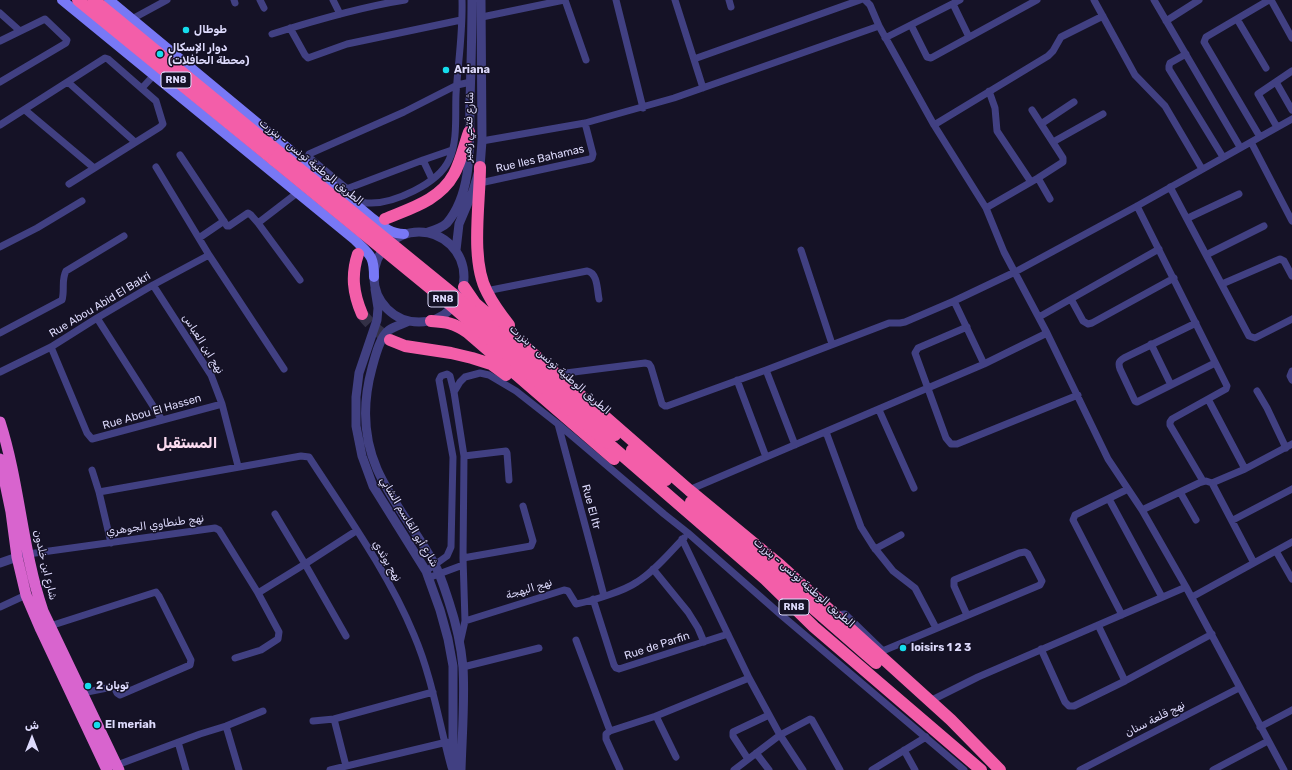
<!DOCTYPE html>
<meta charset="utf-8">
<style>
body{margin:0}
#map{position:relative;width:1292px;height:770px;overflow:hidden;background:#151226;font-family:Rubik,"Noto Sans Arabic",sans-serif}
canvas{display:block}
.north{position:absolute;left:12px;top:718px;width:40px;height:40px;-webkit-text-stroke:3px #151226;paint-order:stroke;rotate:0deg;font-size:11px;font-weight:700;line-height:16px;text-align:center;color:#dddafc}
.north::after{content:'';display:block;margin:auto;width:14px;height:18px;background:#dddafc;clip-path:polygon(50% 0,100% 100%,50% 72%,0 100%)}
</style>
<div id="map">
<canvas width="1292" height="770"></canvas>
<div class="north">ش</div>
</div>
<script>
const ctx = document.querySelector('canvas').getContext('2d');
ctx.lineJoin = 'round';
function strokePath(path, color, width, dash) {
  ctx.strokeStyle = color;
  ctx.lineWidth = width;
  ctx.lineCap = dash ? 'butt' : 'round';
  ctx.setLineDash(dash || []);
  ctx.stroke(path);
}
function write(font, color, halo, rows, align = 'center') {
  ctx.font = font + ' Rubik,"Noto Sans Arabic",sans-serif';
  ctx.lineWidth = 3;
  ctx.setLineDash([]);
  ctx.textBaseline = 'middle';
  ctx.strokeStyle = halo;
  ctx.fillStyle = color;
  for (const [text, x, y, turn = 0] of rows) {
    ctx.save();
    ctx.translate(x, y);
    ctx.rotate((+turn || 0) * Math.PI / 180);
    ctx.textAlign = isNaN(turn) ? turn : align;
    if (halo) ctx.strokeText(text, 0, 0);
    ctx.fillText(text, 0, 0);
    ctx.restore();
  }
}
strokePath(new Path2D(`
 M 362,314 C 370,325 379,332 390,340`), '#333046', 12, [12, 6]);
strokePath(new Path2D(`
 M 234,0 L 235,3
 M 260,0 L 264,8
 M 333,0 L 340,14
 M 565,0 L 586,60
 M 616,0 L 643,108
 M 675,0 L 703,88
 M 729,0 L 731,7
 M 865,0 L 870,5 L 879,26
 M 1094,0 L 1135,75 L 1165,106 L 1202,169
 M 1154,0 L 1240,147
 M 1271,0 L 1292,38
 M 953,4 L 969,37
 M 0,13 L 20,31
 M 482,17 L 564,0
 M 132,19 L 167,0
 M 1237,19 L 1266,68
 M 1166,21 L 1199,0
 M 911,25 L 927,57 L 931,58 L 1037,0
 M 290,28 L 305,55 L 308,58 L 347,44 L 461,20
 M 272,34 C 316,20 360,7 405,0
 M 885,38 L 960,0
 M 0,41 L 45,19 L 67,40 L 66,43 L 0,82
 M 1186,54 L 1170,63 L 1169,66 L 1169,69 L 1223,157
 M 694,59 L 860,0
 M 1276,82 L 1292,110
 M 69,83 L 135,142
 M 142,88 L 154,75
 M 989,91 L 995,108 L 997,131 L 1031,182
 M 25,110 L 94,168
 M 1041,124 L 1074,102
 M 0,125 L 105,58 L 108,59 L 156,101 L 163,124 L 160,127 L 69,184
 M 934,125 L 1048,56 L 1053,51 L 1061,37 L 1103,16
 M 1277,127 L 1258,94 L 1292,71
 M 1260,137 L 1204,42 L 1206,37 L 1269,0
 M 482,141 L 585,123 L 674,98 L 879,26 L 934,125 L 986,208 L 1004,252 L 1047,333 L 1108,459 L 1142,510 L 1186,587 L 1284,770
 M 1053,142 L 1103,114
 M 1251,142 L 1292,221
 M 452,150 L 423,160 L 349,188 L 346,188 L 310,158 L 309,154 L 404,112 L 457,85 L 471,82
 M 180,155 L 227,226 L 229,226 L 248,213 L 251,215 L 258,223
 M 423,160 L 432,179
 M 156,167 L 209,255 L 284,369
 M 1038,178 L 1050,199
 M 480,183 L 590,159 L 592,158 L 593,154 L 585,123
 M 1170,187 L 1249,336 L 1255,338 L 1292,319
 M 297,193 L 258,223 L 300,280
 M 351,199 C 356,200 363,203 369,203 C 393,204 438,184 449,160 C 458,141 455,115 456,94 C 458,63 463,32 462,0
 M 1137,206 L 1227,386 L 1226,389 L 1172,419 L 1170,422 L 1170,425 L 1203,481
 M 986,208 L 1038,178 L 1063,162 L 1063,158 L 1032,110
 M 1188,218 L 1239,194
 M 199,238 L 224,221
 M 0,247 L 37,228 L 82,201
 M 801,250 L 832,344
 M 1206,255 L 1264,226
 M 1222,284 L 1280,259 L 1284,261 L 1292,276
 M 153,285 L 211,375 L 222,404 L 238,466
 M 486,291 L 587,271 C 598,273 597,290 599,299
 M 1071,299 L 1083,321 L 1088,324 L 1092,323 L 1174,278
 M 954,301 L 984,364
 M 1039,317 L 1159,249
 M 97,318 L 162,420
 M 1196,323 L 1124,358 C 1119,361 1118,363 1120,369 L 1135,401 L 1137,402 L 1215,363
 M 967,327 L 918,348 L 915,353 L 946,438 L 951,444 L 957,444 L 1078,395
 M 0,333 L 62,300 C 65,290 61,280 66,271 L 124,236
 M 1151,344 L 1171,385
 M 51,347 L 87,433 L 92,439 L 222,404
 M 766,370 L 795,445
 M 1292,371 L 1290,376 L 1292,380
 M 0,372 L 51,347 L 97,318 L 153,285 L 209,255
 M 558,374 L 645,363 L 649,364 L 651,367 L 662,404 L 665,406 L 667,406 L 766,370 L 889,323 L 900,323 L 905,322 L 954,301 L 1015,272 L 1137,206 L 1292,119
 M 737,380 L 766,457
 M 1257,391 L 1267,408 L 1286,448
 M 454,392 L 460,382 L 465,377 L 480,373 L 489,375 L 516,391 L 558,424 L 664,514 L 688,533 L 780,614 L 964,770
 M 1208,399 L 1245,469
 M 879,410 L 914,488
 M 558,424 L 604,596
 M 826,432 L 861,527 L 873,546 L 893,571 L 915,588 L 936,628
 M 464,456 L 506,451 L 507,453 L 509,480
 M 92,470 L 99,492 L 111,543
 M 1212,483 L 1254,563
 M 689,490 L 984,364 L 1047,333
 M 99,492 L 301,456 L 309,457 C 346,514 388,572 414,635 C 432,677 439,723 451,767
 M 1180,492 L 1196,520
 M 1109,499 L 1162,597
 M 1142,510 L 1199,483 L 1206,481 L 1212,483 L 1245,469 L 1292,444
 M 1233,520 L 1292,489
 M 682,539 L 749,678 L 780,735 L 803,770
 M 875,549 L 901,535
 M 1276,551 L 1292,579
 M 28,554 L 215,528 L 219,530 L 258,593 L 305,564 L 275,514
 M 463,558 L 531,546 L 533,541 L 523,506
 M 653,569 L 688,612 L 698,628 L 704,642
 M 426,571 L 447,556 L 451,547 L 453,457 L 439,380 L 441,376 L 447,374 L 450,376 L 454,392 L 464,456 L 463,558 L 465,621 L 460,643
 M 428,578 L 463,565
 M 1192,597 L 1292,542
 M 593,599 L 614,665 L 616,668 L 619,669 L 728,634
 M 0,607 L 26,595
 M 834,615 L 845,614 L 882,650 L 885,650 L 1040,585 L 1042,581 L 1028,554 L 1025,552 L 1019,553 L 954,580 L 954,586 L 967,615
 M 1122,615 L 1073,520 L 1075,515 L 1128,489
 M 465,621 L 564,590 L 568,591 L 576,604 C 592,601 624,591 637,582 C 655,571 669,553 684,538
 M 1098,625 L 1125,681
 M 50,626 L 156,592 L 159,596 L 191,660 L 190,665 L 120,695 L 117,693 L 114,687 L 112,687 L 82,693
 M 346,636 L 305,564 L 356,531
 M 576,640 L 610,731
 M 1041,649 L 1065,702 L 1069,706 L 1074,706 L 1125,681 L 1212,634
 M 235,658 L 261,650 L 278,639 L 279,632 L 258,593
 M 463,667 L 539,648
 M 930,701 L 978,677 L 1186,587
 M 656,716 L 676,757
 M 334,719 L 346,766
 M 313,721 L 334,719 L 433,692
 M 226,726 L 239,770
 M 1260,727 L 1292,710
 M 178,742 L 186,770
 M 904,750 L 915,770
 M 756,753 L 769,770
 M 748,759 L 733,736 L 733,732 L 769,715
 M 117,765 L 200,734 L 226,726 L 263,711
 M 330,770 L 447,742
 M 620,770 L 606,739 L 606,734 L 610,731 L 656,716 L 749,678
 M 734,770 L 780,735 L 810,719 L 812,720 L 840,770
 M 872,770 L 926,737
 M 1080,770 L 1239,688
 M 1213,770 L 1268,741`), '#414082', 7);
strokePath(new Path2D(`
 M374 277a45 45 0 1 1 90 0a45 45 0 1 1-90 0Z
 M 428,232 C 435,230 442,228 447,223 C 474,191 469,140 470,101 C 471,68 472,34 472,0
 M 456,250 L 459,224 L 473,191 L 480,167 L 482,141 L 481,0
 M 375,289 L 378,308 L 377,320 L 359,373 L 356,397 L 356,426 L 362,456 L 373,486 L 426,571 L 440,610 L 448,639 L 453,666 L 453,770
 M 409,321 C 403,324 395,326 389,330 C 380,336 375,357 372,368 C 363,401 363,437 377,469 C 392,503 417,532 435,565 C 441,576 445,590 449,602 C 456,623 461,645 463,667 C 465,701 462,736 461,770
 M 0,563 L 23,555`), '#414082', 9);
strokePath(new Path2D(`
 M 62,0 L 355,240 C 370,255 374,255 374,277
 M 109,0 L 372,218 C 382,226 390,234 404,234`), '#7878f5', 10);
strokePath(new Path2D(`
 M 0,422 C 20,484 22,550 43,611 L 119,770
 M 0,459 L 11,512 L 17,557 L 26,595 L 41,630 L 107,770`), '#d864ce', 11);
strokePath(new Path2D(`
 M 78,0 L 274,160
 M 94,0 L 280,153
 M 480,167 C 480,203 470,260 487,292 C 493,304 501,315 509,325
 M 385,219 C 411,208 440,200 454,174 C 461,161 464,146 469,132
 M 358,254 C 351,275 353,293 362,314
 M 464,287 L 475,303 L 689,490 L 780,565 L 951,720 L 1000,770
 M 431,321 C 446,322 454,323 467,332 L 614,459
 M 390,340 L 405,346 L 451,353 L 472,358 L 491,364 L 506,375
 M 608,443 L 765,579 L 814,627 L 981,770
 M 632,450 L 666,480
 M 691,502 L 876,663`), '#f35ea9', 12);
strokePath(new Path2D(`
 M 280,153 L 453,294 L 615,435
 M 274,160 L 446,301 L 608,443`), '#f35ea9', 12);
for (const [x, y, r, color] of [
 [186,30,4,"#15dded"],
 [160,54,4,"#15dded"],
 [446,70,4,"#15dded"],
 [903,648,4,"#15dded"],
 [88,686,4,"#15dded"],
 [97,725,4,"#15dded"]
]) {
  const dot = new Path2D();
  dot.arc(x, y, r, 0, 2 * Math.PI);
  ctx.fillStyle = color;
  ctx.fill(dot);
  strokePath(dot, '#151226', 1.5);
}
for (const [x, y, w] of [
 [176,80,30],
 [443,299,30],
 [794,607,30]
]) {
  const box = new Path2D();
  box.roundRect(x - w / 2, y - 8, w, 16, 3);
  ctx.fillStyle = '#151226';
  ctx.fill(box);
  strokePath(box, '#dddafc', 1);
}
write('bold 10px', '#dddafc', null, [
 ["RN8",176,80],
 ["RN8",443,299],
 ["RN8",794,607]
]);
write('bold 11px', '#dddafc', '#151226', [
 ["طوطال",194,30],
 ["دوار الإسكال",168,48],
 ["(محطة الحافلات)",168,61],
 ["Ariana",454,70],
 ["loisirs 1 2 3",911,648],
 ["توبان 2",96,686],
 ["El meriah",105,725]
], 'left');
write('11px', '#dddafc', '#151226', [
 ["شارع فتحي زهير",469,127,-88],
 ["Rue Iles Bahamas",540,159,-13],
 ["الطريق الوطنية تونس - بنزرت",311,162,39],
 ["Rue Abou Abid El Bakri",100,305,-31],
 ["نهج ابن العباس",203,344,58],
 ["الطريق الوطنية تونس - بنزرت",560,370,41],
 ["Rue Abou El Hassen",152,412,-16],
 ["Rue El Itr",591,507,75],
 ["شارع أبو القاسم الشابي",409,522,59],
 ["نهج طنطاوي الجوهري",155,525,-8],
 ["نهج بوثدي",387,561,59],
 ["شارع ابن خلدون",45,565,77],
 ["الطريق الوطنية تونس - بنزرت",804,583,41],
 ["نهج البهجة",529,589,-17],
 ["Rue de Parfin",657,646,-18],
 ["نهج قلعة سنان",1155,719,-27]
]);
write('bold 15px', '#fcdcf1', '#151226', [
 ["المستقبل",187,444]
]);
</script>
